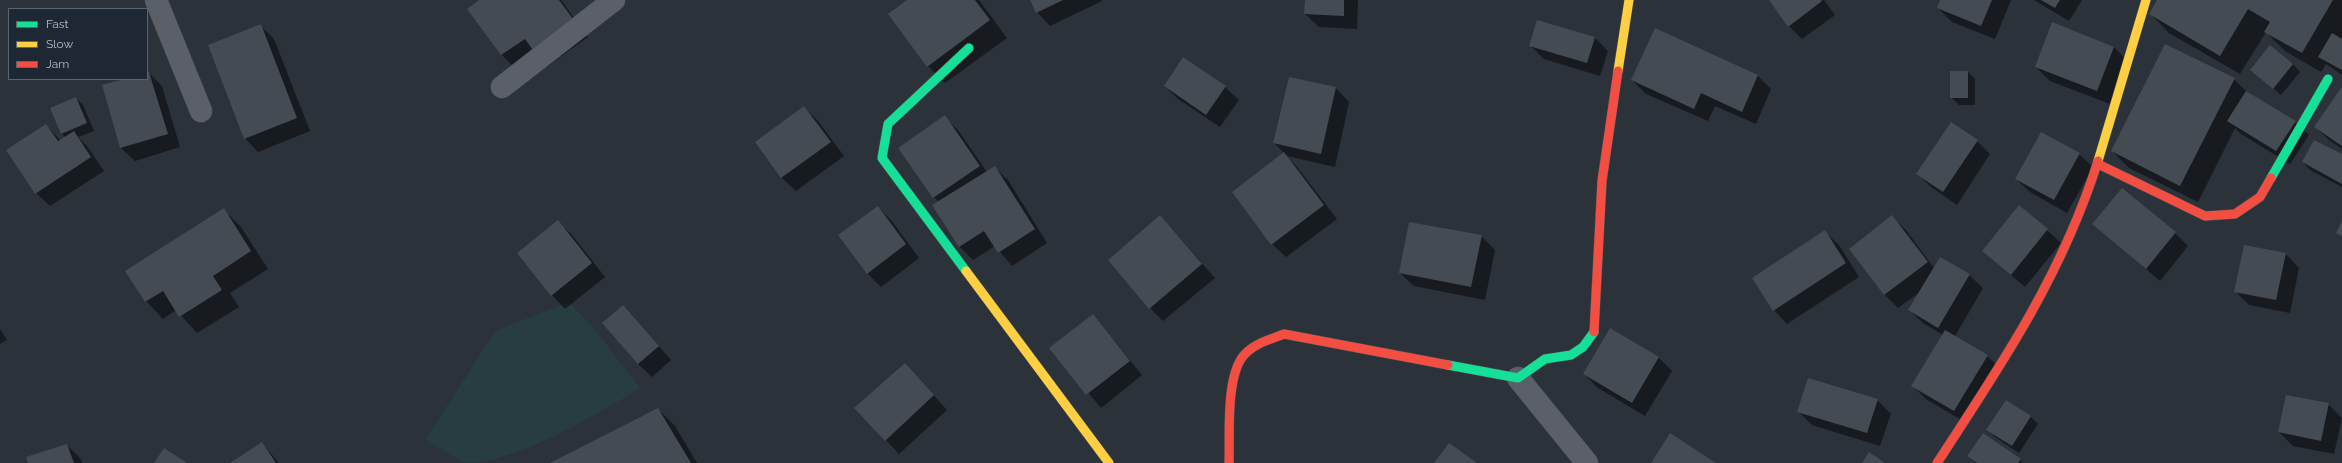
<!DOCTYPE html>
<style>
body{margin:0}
#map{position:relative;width:2342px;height:463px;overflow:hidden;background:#2b323a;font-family:Raleway,sans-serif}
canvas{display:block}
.legend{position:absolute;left:8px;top:8px;width:140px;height:72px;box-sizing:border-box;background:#1e2835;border:1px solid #5b6471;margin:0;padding:5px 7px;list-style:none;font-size:12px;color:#b6becb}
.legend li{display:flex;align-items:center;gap:8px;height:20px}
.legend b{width:20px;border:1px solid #5b6471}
</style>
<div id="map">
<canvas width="2342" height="463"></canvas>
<ul class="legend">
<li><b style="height:5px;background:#16e098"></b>Fast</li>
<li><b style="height:5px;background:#ffcf43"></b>Slow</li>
<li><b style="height:5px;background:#f24e42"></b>Jam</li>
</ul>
</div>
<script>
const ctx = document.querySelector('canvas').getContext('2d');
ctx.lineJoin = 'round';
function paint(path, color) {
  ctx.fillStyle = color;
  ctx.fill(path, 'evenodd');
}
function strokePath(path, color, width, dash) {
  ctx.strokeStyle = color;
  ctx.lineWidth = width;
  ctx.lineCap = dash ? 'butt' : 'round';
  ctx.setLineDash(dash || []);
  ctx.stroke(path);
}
paint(new Path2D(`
 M 569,302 L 596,331 L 640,388 C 601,413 515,463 468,463 C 456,460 437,446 426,439 L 495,331 Z`), '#283d40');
paint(new Path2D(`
 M 480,0 L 561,0 L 588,37 L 549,65 L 537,53 L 515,68 L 502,55 Z
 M 908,0 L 979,0 L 1007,38 L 945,83 L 928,66 Z
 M 1031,0 L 1101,0 L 1102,1 L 1050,26 L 1037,12 Z
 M 1306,0 L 1358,0 L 1357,29 L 1319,27 L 1305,14 Z
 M 1770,0 L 1824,0 L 1835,15 L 1802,39 L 1789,26 Z
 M 1942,0 L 2011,0 L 1995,39 L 1952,22 L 1938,8 Z
 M 2034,0 L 2082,0 L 2069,21 Z
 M 2158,0 L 2342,0 L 2342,75 L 2326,64 L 2321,72 L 2285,51 L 2266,32 L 2240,74 L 2169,33 L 2150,13 Z
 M 260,25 L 274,39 L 310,131 L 258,152 L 245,138 Z
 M 1655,29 L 1758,76 L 1771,89 L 1756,124 L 1715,106 L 1708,121 L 1646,94 L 1632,80 Z
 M 1594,37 L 1608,51 L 1600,76 L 1544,59 L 1531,46 Z
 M 2114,47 L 2127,61 L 2110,104 L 2050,81 L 2036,67 Z
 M 2293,64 L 2300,72 L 2281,95 L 2251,70 Z
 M 1968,72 L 1975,79 L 1975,105 L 1959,105 L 1951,97 Z
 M 147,73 L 149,73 L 162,86 L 180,147 L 135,161 L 121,148 L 127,79 L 147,79 Z
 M 2234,79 L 2248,93 L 2295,122 L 2309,135 L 2290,164 L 2241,134 L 2235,128 L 2198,202 L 2129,168 L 2112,151 Z
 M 1165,86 L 1225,87 L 1239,100 L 1220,127 L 1178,99 Z
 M 1336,88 L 1349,102 L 1335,167 L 1287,156 L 1297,167 L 1337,219 L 1286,257 L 1272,244 L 1284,153 L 1274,143 Z
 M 2342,89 L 2342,149 L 2329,140 L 2315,127 Z
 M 76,98 L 83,105 L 94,131 L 78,137 L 87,146 L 104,171 L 50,206 L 36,193 L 46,125 L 61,141 L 66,138 L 62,134 Z
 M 804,107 L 818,121 L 844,156 L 796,191 L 782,178 L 756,142 Z
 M 944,117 L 958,130 L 987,172 L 994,167 L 1008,180 L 1047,243 L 1012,266 L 995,246 L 973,260 L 959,246 L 939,202 L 934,197 Z
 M 1977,141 L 1990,154 L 1957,205 L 1931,187 L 1918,174 Z
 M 2079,154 L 2093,167 L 2067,213 L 2030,192 L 2016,179 Z
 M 2342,155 L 2342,187 L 2310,170 L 2303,162 Z
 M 878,207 L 891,220 L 919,258 L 881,287 L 867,273 Z
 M 224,210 L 241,227 L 268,269 L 230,293 L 239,307 L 197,333 L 176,310 L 163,319 L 146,301 Z
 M 1160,216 L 1215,278 L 1163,321 L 1150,308 Z
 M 1892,217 L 1906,230 L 1934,268 L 1969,275 L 1983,288 L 1955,336 L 1987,356 L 2001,369 L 1968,424 L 1926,399 L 1913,386 L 1943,335 L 1923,323 L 1909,310 L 1920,292 L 1898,308 L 1885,295 L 1850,249 Z
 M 558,222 L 572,235 L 605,277 L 565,309 L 552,295 Z
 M 2093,224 L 2175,233 L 2188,246 L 2160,281 Z
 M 2047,230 L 2061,243 L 2025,287 L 1983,251 Z
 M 1825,232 L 1839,245 L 1859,277 L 1787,324 L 1774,310 Z
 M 1481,236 L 1495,250 L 1485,300 L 1414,286 L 1400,273 Z
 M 2245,246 L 2286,254 L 2299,268 L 2290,313 L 2249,305 L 2235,291 Z
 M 623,306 L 671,360 L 652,377 L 638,364 Z
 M 1093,315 L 1142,375 L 1101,408 L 1051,348 Z
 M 0,329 L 7,340 L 0,344 Z
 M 1658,357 L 1672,371 L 1645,416 L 1598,388 L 1584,374 Z
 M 918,378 L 947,410 L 899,454 L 886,440 Z
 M 1877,400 L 1891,414 L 1880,446 L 1812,425 L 1798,411 Z
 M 2328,404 L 2342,418 L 2334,454 L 2293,446 L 2279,432 Z
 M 658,409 L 675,426 L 697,463 L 552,463 Z
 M 2030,416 L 2038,424 L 2019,453 L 1995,437 L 1988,430 Z
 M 262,443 L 279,463 L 232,463 Z
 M 67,445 L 81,459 L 82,463 L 29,463 Z
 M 1968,456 L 2020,460 L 2023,463 L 1975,463 Z`), '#0007');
paint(new Path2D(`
 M 479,0 L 559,0 L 576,23 L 535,53 L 525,39 L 501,55 L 467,9 Z
 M 907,0 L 975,0 L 990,20 L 927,67 L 888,14 Z
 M 1030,0 L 1063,0 L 1036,13 Z
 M 1305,0 L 1344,0 L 1344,16 L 1304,14 Z
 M 1769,0 L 1821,0 L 1822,1 L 1788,27 Z
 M 1940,0 L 1992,0 L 1981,26 L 1937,8 Z
 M 2041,0 L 2060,0 L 2055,8 Z
 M 2157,0 L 2333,0 L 2302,53 L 2264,32 L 2270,22 L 2248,9 L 2220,56 L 2149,14 Z
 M 1537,20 L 1595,37 L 1587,63 L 1529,46 Z
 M 2052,22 L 2114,47 L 2097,91 L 2035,67 Z
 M 261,24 L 297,118 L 244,139 L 208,45 Z
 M 1655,28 L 1758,75 L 1742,112 L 1701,93 L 1694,109 L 1631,80 Z
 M 2332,33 L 2342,39 L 2342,70 L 2318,57 Z
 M 2165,44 L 2235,78 L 2180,186 L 2111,151 Z
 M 2270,45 L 2293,64 L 2273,89 L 2250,70 Z
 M 1183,57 L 1226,86 L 1206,115 L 1164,86 Z
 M 1950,71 L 1968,71 L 1968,98 L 1950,98 Z
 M 147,72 L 149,72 L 168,134 L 120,148 L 102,85 L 124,79 L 147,79 Z
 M 1289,77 L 1336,87 L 1321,154 L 1273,143 Z
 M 2341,88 L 2342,88 L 2342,146 L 2314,127 Z
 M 2246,91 L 2296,121 L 2276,151 L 2227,121 Z
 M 76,97 L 87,123 L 61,134 L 50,108 Z
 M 804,106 L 831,142 L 781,178 L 755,142 Z
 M 945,115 L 980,166 L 933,198 L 898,148 Z
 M 1951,122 L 1978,140 L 1943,192 L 1916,174 Z
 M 46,124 L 58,141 L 74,131 L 91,157 L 35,194 L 6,150 Z
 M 2041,132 L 2080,153 L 2054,200 L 2015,179 Z
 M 2314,140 L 2342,154 L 2342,184 L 2302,162 Z
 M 1284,152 L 1324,205 L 1271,245 L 1232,192 Z
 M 995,166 L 1035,229 L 998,253 L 984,231 L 959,247 L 932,205 Z
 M 2122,188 L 2176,232 L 2146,269 L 2092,224 Z
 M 2019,205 L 2048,229 L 2011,275 L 1982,251 Z
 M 878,206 L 906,244 L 867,274 L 838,235 Z
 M 224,208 L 251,251 L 213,276 L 222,290 L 179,317 L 163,291 L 145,302 L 125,271 Z
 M 1160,215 L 1202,264 L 1149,309 L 1108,260 Z
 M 1892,215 L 1928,262 L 1884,295 L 1849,249 Z
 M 558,220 L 592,263 L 551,296 L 517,253 Z
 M 2342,221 L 2342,236 L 2336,233 Z
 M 1409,222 L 1482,235 L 1471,287 L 1399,273 Z
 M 1825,230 L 1846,263 L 1773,311 L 1752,278 Z
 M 2244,245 L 2286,253 L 2276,300 L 2234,292 Z
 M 1940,257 L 1970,274 L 1938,328 L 1908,310 Z
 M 623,305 L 659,346 L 638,364 L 602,323 Z
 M 1093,314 L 1130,361 L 1086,395 L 1049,348 Z
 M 1610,328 L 1659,357 L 1632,403 L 1583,374 Z
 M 1945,330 L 1988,355 L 1954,411 L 1911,386 Z
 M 905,363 L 934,395 L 885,441 L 854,408 Z
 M 1808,378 L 1878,399 L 1867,433 L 1797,412 Z
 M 2286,395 L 2329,403 L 2321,441 L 2278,432 Z
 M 2006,400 L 2031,416 L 2012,446 L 1986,430 Z
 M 658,408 L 691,463 L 550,463 Z
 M 1670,433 L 1716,463 L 1651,463 Z
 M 1983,433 L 2021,459 L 2018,463 L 1977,463 L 1967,456 Z
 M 262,442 L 276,463 L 230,463 Z
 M 1449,443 L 1477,463 L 1434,463 Z
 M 67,444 L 74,463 L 28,463 L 26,457 Z
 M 164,448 L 187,463 L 154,463 Z
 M 1869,452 L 1885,463 L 1862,463 Z`), '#454b52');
const street = new Path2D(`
 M 156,0 L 201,111
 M 502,87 L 614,0
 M 1518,378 L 1587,463`);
const fast = new Path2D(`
 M 2271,178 L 2328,79
 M 966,271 L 882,158 L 888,124 L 969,48
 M 1448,365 L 1518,378 L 1545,359 L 1571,355 L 1583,347 L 1594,332`);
const slow = new Path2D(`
 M 1618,71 L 1629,0
 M 2098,161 L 2146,0
 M 966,271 L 1109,463`);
const jam = new Path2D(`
 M 2098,164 L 2205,216 L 2235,214 L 2260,197 L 2271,178
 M 1594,332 L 1602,181 L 1618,71
 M 1229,463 C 1230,436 1225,372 1246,353 C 1256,343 1271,339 1284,334 L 1448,365
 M 1937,463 C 2002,364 2062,275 2098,161`);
strokePath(street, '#494e55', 23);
strokePath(fast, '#494e55', 10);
strokePath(slow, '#494e55', 10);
strokePath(jam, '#494e55', 10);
strokePath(street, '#5b6068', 22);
strokePath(fast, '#16e098', 9);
strokePath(slow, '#ffcf43', 9);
strokePath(jam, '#f24e42', 9);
</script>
